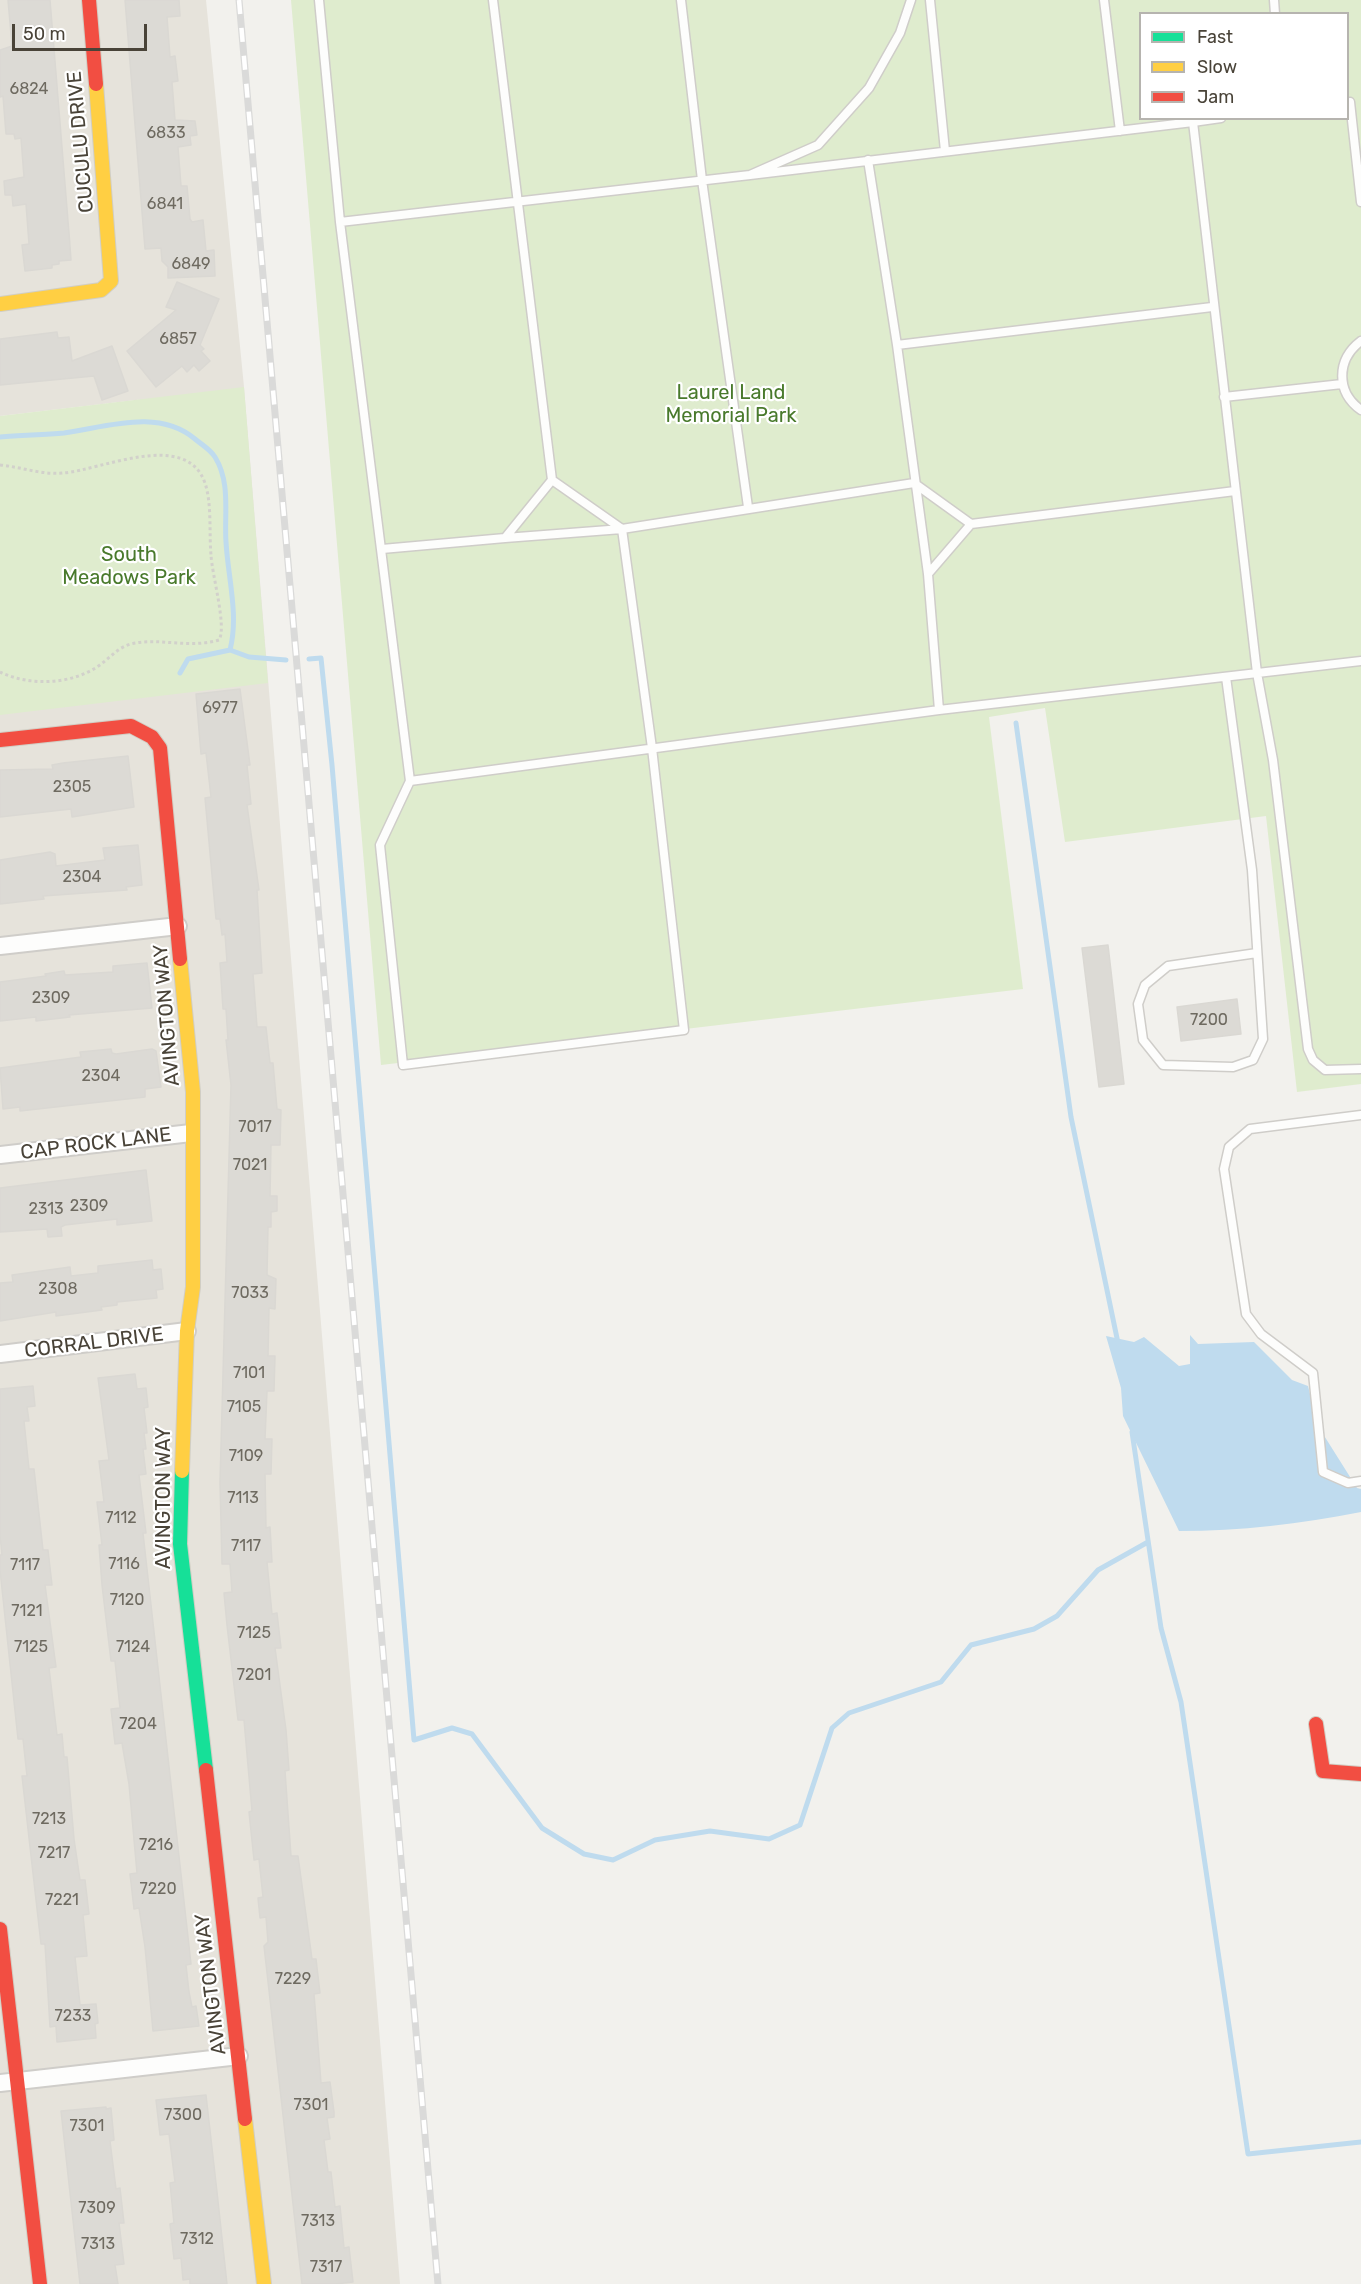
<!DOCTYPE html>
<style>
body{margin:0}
#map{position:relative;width:1361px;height:2284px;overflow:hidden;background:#f2f1ed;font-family:Rubik,sans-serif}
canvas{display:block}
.legend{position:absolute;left:1139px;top:12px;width:210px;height:108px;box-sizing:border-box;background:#fff;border:2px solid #b6b4af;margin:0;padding:8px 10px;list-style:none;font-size:18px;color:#494338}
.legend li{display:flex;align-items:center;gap:12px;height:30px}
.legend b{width:30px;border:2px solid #b6b4af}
.scale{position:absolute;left:12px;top:24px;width:135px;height:27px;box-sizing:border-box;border:3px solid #494338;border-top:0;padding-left:8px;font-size:18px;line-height:21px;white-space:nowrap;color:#494338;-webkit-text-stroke:4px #fff;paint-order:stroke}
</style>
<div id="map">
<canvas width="1361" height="2284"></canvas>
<ul class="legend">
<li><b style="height:8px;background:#16e098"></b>Fast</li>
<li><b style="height:8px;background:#ffcf43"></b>Slow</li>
<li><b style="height:8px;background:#f24e42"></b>Jam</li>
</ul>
<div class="scale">50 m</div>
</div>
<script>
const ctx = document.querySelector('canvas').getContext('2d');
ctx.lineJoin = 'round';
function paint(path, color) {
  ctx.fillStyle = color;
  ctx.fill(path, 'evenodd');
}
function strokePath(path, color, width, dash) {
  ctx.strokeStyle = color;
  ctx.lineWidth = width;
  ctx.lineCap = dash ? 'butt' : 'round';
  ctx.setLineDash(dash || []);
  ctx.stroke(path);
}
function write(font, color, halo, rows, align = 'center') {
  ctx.font = font + ' Rubik,sans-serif';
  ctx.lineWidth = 4.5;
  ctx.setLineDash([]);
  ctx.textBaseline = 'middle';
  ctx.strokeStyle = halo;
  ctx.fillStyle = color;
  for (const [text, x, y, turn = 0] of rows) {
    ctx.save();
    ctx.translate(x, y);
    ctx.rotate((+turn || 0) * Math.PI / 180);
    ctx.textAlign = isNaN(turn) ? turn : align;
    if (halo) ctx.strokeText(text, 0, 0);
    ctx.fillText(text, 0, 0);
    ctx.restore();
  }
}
paint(new Path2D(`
 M 0,0 L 206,0 L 244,387 L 400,2284 L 0,2284 L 0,418 L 145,399 L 0,416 Z`), '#e6e3db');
paint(new Path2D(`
 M 291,0 L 1361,0 L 1361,1084 L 1297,1092 L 1266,816 L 1065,842 L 1045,708 L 989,717 L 1023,989 L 381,1065 ZM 1140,14 L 1348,14 L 1348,118 L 1140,118 Z
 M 244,387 L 268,683 L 0,715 L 0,416 Z`), '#dfecce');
paint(new Path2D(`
 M 1190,1335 L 1198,1344 L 1254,1342 L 1292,1380 L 1308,1386 L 1318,1426 L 1357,1488 L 1361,1489 L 1361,1512 C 1300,1524 1241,1531 1179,1531 L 1123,1416 L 1121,1388 L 1106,1336 L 1134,1342 L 1144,1337 L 1179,1366 L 1190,1364 Z`), '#bfdbee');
strokePath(new Path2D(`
 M 0,437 C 21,435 43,435 64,433 C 107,427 158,408 195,439 C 202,445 210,449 215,457 C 231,483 224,514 226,542 C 228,578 239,615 230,650
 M 309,659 L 321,658 L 332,765 L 414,1740 L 452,1728 L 472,1734 L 542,1828 L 584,1854 L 613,1860 L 655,1840 L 710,1831 L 769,1839 L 800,1825 L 832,1728 L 849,1713 L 941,1682 L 971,1645 L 1034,1629 L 1057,1616 L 1098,1570 L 1148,1542
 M 180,673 L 188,659 L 230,650 L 249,657 L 286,660
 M 1016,723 L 1071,1117 L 1118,1343
 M 1132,1432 L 1161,1628 L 1181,1702 L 1248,2154 L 1361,2142`), '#bfdbee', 5);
const building = new Path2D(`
 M 8,0 L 50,0 L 69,233 L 71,260 L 59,261 L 59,264 L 52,265 L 52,268 L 25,271 L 22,245 L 29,244 L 26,204 L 13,206 L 12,195 L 5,195 L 4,181 L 24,177 L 21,138 L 15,139 L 14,134 L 6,134 L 3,96 L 0,97 L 0,50 L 12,46 Z
 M 125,0 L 179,0 L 180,16 L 167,17 L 170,57 L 175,56 L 178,81 L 172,82 L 175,120 L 195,121 L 197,135 L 190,136 L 191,145 L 178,147 L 181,186 L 187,186 L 190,219 L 192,222 L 203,220 L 206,251 L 214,250 L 215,276 L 168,278 L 168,267 L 162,261 L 161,248 L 145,249 Z
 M 177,282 L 219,299 L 200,345 L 204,349 L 201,351 L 210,361 L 199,371 L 194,365 L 187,372 L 182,366 L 156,387 L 127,351 L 176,310 L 166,307 Z
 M 57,332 L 58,338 L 69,337 L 72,361 L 112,346 L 128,391 L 102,400 L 94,376 L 0,385 L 0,339 Z
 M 240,689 L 250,765 L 247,765 L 251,804 L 247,805 L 259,890 L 257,890 L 262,973 L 253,974 L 257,1027 L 266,1027 L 270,1063 L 273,1063 L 277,1109 L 281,1110 L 280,1145 L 271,1145 L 270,1196 L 277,1196 L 277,1211 L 271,1212 L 271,1227 L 268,1227 L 267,1275 L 276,1279 L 275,1309 L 269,1308 L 268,1356 L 275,1356 L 274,1391 L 267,1391 L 265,1439 L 272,1439 L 271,1474 L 265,1474 L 266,1528 L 270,1527 L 272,1562 L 267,1562 L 272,1614 L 277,1613 L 281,1648 L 275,1648 L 286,1730 L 289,1770 L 285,1771 L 291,1856 L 298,1856 L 312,1959 L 316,1959 L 320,1993 L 314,1994 L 321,2083 L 330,2082 L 334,2112 L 334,2117 L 327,2118 L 330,2139 L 324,2140 L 328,2172 L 331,2172 L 335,2207 L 340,2206 L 344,2248 L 349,2247 L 353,2282 L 335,2284 L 302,2284 L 264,1946 L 268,1942 L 266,1917 L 260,1918 L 258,1898 L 263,1897 L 259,1859 L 254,1860 L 249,1812 L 252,1811 L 244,1720 L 238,1720 L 227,1625 L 224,1593 L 232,1592 L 230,1564 L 222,1564 L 220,1482 L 231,1085 L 226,1040 L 228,1040 L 226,1009 L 223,1009 L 220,963 L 227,962 L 225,934 L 222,935 L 220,919 L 216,919 L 205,798 L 211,797 L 206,753 L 201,754 L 196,694 Z
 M 128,756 L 134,807 L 72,817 L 71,809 L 0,817 L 0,770 L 53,769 L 52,765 L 63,763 Z
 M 138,845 L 142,885 L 126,887 L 127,890 L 43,896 L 44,899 L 0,904 L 0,860 L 50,852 L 55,854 L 56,866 L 105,860 L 103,848 Z
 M 1108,945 L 1124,1084 L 1099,1087 L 1082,948 Z
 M 147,963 L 152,1008 L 69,1015 L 70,1017 L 36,1021 L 36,1017 L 0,1021 L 0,982 L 46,976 L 45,974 L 64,971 L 65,975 L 113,972 L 113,966 Z
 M 1237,999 L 1241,1034 L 1181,1041 L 1177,1007 Z
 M 111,1049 L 112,1053 L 116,1054 L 152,1049 L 156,1051 L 161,1087 L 145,1089 L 145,1097 L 20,1111 L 20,1107 L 3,1109 L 0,1068 L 81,1057 L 80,1052 Z
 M 146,1170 L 152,1221 L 117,1225 L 117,1219 L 65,1225 L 61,1227 L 62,1236 L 48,1237 L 47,1229 L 0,1232 L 0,1188 Z
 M 152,1260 L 153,1270 L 161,1269 L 163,1289 L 156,1290 L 157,1298 L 117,1302 L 117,1305 L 101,1307 L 102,1310 L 56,1316 L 56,1312 L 0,1321 L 0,1283 L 13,1282 L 12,1275 L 70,1267 L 71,1276 L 98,1273 L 98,1266 Z
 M 135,1374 L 137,1389 L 146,1388 L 148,1407 L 144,1408 L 147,1433 L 144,1433 L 146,1449 L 143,1449 L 146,1474 L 139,1475 L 146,1533 L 143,1533 L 191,1964 L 186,1965 L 189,1992 L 192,2007 L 196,2006 L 199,2026 L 153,2031 L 145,1947 L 139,1908 L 134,1909 L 130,1874 L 137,1873 L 129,1784 L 122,1743 L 115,1744 L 111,1709 L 120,1708 L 115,1661 L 111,1661 L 102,1585 L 99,1545 L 102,1545 L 97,1502 L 104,1502 L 99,1461 L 109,1460 L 98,1378 Z
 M 33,1386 L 35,1406 L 27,1407 L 29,1421 L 24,1421 L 29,1469 L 34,1469 L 43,1550 L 48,1550 L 52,1585 L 45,1585 L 56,1667 L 49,1668 L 57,1735 L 62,1734 L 64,1757 L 67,1757 L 74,1839 L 80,1880 L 85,1880 L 89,1914 L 83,1915 L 87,1956 L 75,1957 L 80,2005 L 96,2004 L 98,2023 L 95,2024 L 96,2038 L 57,2042 L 56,2026 L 50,2027 L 45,1944 L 41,1944 L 22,1776 L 27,1776 L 23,1739 L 18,1739 L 0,1570 L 0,1555 L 2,1555 L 0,1535 L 0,1389 Z
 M 206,2095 L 217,2192 L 227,2284 L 190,2284 L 190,2279 L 183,2280 L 181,2258 L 174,2259 L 170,2224 L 174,2223 L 170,2183 L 175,2182 L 169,2134 L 160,2135 L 156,2100 Z
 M 106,2107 L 106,2109 L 111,2108 L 114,2140 L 110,2141 L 116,2189 L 120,2188 L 124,2223 L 119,2223 L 124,2264 L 115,2265 L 118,2284 L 80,2284 L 61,2111 Z`);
paint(building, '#dcdad5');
strokePath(building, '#dad8d3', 1.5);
const lane = new Path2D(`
 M 319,0 L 340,222 L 410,781 L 380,845 L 403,1065 L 684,1030 L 652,748 L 622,529 L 552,480
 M 681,0 L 702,180 L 748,507
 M 930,0 L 945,151
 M 1104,0 L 1120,131
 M 1274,0 L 1275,14
 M 1350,102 L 1361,202
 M 1193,122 L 1221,118
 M 868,160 L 897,345 L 928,574
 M 750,175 L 1193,122 L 1257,673 L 1273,760 L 1308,1049 L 1313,1060 L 1325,1070 L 1361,1069
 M 340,222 L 750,175 L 818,145 L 869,88 L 900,33 L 911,0
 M 1361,341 C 1336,360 1336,392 1361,410
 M 897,345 L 1212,307
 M 1224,397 L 1342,384
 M 505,538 L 622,529 L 914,483 L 971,524
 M 382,549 L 505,538 L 552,480 L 493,0
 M 1226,677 L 1252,870 L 1263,1039 L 1253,1060 L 1233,1067 L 1163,1065 L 1143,1040 L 1138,1004 L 1145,985 L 1168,966 L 1257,953
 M 939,710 L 928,574 L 971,524 L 1235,491
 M 410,781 L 939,710 L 1361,661
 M 1361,1115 L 1250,1129 L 1229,1147 L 1224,1169 L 1246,1314 L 1261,1334 L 1313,1373 L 1323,1472 L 1348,1483 L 1361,1481`);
const street = new Path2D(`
 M 0,946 L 178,926
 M 0,1155 L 191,1133
 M 0,1354 L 187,1331
 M 0,2083 L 239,2056`);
const fast = new Path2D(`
 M 182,1471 L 180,1544 L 206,1770`);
const slow = new Path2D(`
 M 0,304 L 101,290 L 111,281 L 96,84
 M 180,959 L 193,1092 L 193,1287 L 187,1331 L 182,1471
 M 245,2119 L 264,2284`);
const jam = new Path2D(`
 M 89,0 L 96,84
 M 0,740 L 131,726 L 152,737 L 160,748 L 180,959
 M 1316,1724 L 1323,1771 L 1361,1774
 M 206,1770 L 245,2119
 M 0,1929 L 40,2284`);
strokePath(lane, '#cfcdc9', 11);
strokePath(street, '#cfcdc9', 20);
strokePath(fast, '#d1cec4', 16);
strokePath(slow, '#d1cec4', 16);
strokePath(jam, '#d1cec4', 16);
strokePath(new Path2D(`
 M 0,465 C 22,467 41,475 63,473 C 102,470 186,429 205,483 C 212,504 209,533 211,555 C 212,575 227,627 219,640 C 188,649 158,637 131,644 C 118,647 109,659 97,667 C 69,685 29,686 0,672`), '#d2d1cb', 3, [3, 3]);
strokePath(lane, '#fdfdfc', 8);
strokePath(street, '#fdfdfc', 16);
strokePath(fast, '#16e098', 14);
strokePath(slow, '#ffcf43', 14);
strokePath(jam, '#f24e42', 14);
const rail = new Path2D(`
 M 239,0 L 438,2284`);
strokePath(rail, '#dadad9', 7);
strokePath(rail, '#fff', 4.5, [14]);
write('16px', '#6e6a60', null, [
 ["6824",29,89],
 ["6833",166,133],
 ["6841",165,204],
 ["6849",191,264],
 ["6857",178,339],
 ["6977",220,708],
 ["2305",72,787],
 ["2304",82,877],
 ["2309",51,998],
 ["7200",1209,1020],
 ["2304",101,1076],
 ["7017",255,1127],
 ["7021",250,1165],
 ["2309",89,1206],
 ["2313",46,1209],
 ["2308",58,1289],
 ["7033",250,1293],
 ["7101",249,1373],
 ["7105",244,1407],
 ["7109",246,1456],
 ["7113",243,1498],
 ["7112",121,1518],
 ["7117",246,1546],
 ["7116",124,1564],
 ["7117",25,1565],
 ["7120",127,1600],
 ["7121",27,1611],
 ["7125",254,1633],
 ["7125",31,1647],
 ["7124",133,1647],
 ["7201",254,1675],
 ["7204",138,1724],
 ["7213",49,1819],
 ["7216",156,1845],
 ["7217",54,1853],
 ["7220",158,1889],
 ["7221",62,1900],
 ["7229",293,1979],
 ["7233",73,2016],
 ["7301",311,2105],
 ["7300",183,2115],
 ["7301",87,2126],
 ["7309",97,2208],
 ["7313",318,2221],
 ["7312",197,2239],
 ["7313",98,2244],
 ["7317",326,2267]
]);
write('20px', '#494338', '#fff', [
 ["CUCULU DRIVE",81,142,-95],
 ["AVINGTON WAY",167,1015,-95],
 ["CAP ROCK LANE",96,1144,-7],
 ["CORRAL DRIVE",94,1343,-7],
 ["AVINGTON WAY",164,1498,-90],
 ["AVINGTON WAY",211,1984,-97]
]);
write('20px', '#497a2c', '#fff', [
 ["Laurel Land",731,393],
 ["Memorial Park",731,416],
 ["South",129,555],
 ["Meadows Park",129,578]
]);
</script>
